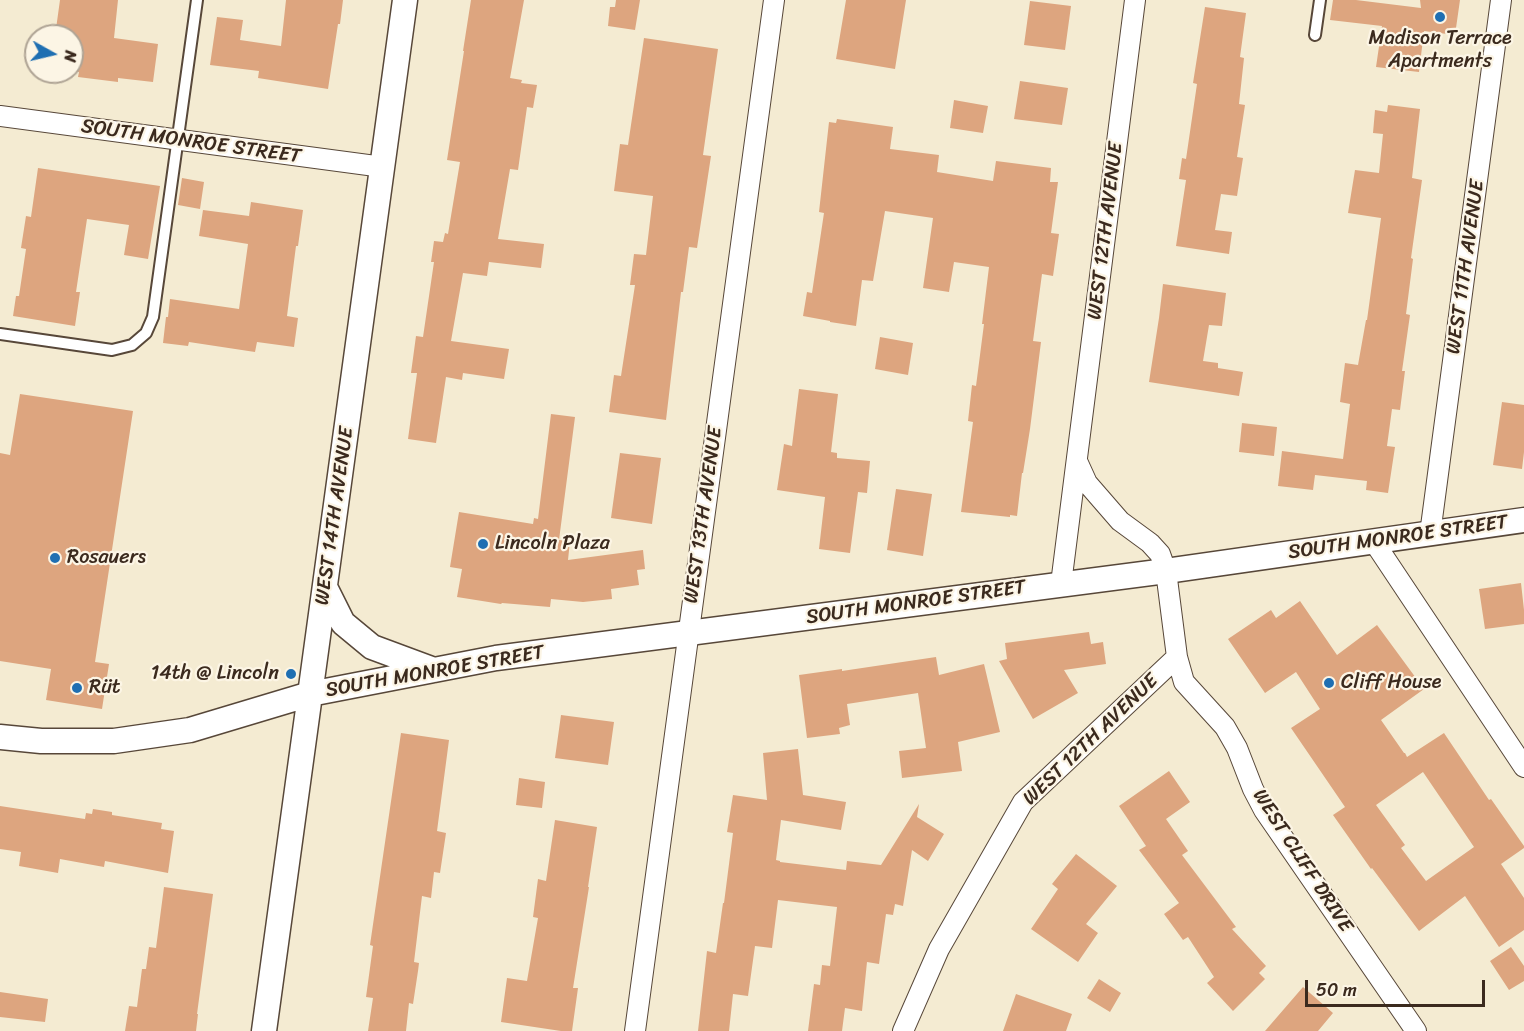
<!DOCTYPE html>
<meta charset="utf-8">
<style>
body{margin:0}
#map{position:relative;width:1524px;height:1031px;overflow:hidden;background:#f4ebd2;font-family:Sriracha,sans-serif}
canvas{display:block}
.north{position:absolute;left:24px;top:24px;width:60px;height:60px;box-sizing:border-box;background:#fcf5e5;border:2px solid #afa495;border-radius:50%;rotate:98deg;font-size:16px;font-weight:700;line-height:24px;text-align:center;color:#3b2a1e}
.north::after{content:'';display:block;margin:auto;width:21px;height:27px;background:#1f6fb2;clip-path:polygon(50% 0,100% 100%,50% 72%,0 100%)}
.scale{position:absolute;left:1305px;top:980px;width:180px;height:27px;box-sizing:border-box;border:3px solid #3b2a1e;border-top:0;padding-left:8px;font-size:18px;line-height:21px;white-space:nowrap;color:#3b2a1e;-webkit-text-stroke:4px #fcf5e5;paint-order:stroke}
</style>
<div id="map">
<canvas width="1524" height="1031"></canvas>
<div class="north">N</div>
<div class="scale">50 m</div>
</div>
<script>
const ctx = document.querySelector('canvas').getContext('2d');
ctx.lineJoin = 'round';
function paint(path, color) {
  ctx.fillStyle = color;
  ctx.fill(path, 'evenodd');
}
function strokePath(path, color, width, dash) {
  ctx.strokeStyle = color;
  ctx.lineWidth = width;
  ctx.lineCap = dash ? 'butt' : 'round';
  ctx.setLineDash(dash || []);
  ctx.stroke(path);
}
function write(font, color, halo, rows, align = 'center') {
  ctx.font = font + ' Sriracha,sans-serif';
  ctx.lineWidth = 4.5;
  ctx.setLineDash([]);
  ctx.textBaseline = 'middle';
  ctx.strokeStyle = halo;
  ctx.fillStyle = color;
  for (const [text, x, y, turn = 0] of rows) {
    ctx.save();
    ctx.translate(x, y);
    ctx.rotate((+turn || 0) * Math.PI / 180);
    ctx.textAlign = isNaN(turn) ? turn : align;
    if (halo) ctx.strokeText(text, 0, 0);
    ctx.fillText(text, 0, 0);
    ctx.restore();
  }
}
paint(new Path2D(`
 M 60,0 L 118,0 L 114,38 L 158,44 L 153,82 L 118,78 L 118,82 L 78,77 L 79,72 L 72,71 L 72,36 L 55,36 Z
 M 286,0 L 343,0 L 340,24 L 338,24 L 328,89 L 258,78 L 259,71 L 210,65 L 217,17 L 243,20 L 240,40 L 281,46 Z
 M 471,0 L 524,0 L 510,78 L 522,80 L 521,83 L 537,85 L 533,108 L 527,107 L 518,170 L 510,169 L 498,239 L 544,244 L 541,268 L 489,262 L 487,276 L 463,273 L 451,341 L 509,349 L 504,379 L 463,373 L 462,380 L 446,377 L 436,443 L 408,439 L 417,373 L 411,373 L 416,336 L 423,337 L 434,262 L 431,262 L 434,241 L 443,242 L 445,233 L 448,234 L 460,162 L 447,160 L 464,51 L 463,51 Z
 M 616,0 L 640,0 L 635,30 L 608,26 L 610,7 L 615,7 Z
 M 846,0 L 906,0 L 895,69 L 836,59 Z
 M 1333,0 L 1356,0 L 1421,8 L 1420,0 L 1460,0 L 1455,35 L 1424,31 L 1419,72 L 1376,67 L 1382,26 L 1330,20 Z
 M 1030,1 L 1071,6 L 1065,50 L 1024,45 Z
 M 1205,7 L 1246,13 L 1240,57 L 1244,58 L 1239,104 L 1245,105 L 1237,157 L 1243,158 L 1237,196 L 1221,194 L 1215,230 L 1232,232 L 1229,254 L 1176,246 L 1186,180 L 1179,179 L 1182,158 L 1186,159 L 1197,84 L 1193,83 Z
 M 644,38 L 718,49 L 703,155 L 711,156 L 697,248 L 689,247 L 683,292 L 681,292 L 666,420 L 609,412 L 614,375 L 621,376 L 635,285 L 630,285 L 634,254 L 646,255 L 653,196 L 614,191 L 620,144 L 628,145 Z
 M 1020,81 L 1068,88 L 1062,125 L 1014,119 Z
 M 954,100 L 988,106 L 983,133 L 950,128 Z
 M 1388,105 L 1420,109 L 1412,178 L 1422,180 L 1411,258 L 1413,259 L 1406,314 L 1410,315 L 1402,371 L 1405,371 L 1400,410 L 1392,409 L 1387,446 L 1395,447 L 1388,493 L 1366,490 L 1367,481 L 1315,475 L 1313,490 L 1278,486 L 1282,451 L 1343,459 L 1350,404 L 1340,402 L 1345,363 L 1358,365 L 1366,320 L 1367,320 L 1381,218 L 1348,213 L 1355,170 L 1379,173 L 1383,134 L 1373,133 L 1375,110 L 1387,112 Z
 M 837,119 L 893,127 L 890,149 L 939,155 L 937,172 L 993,181 L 996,161 L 1051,168 L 1050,182 L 1058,182 L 1051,233 L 1059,234 L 1053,276 L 1042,274 L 1033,341 L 1041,342 L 1030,429 L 1023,473 L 1022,473 L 1017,516 L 1010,515 L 1010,517 L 961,512 L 973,422 L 968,421 L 972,385 L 976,386 L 984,324 L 982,324 L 989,267 L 954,262 L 949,292 L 923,288 L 933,218 L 885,211 L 873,281 L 862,280 L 856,326 L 830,322 L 830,321 L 803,316 L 807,292 L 812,293 L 824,213 L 819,212 L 829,122 L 836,123 Z
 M 38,168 L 160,186 L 148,259 L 124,255 L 129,225 L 87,219 L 76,292 L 80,292 L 75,326 L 13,316 L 16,296 L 19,296 L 26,249 L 21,248 L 26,216 L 31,217 Z
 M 182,178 L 204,182 L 200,209 L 178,205 Z
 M 251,202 L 303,210 L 298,246 L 296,246 L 287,316 L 298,318 L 294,347 L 257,342 L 255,352 L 189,342 L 188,346 L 163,343 L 166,317 L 168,317 L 170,299 L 239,309 L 248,244 L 199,236 L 203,210 L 249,216 Z
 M 1163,284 L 1226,293 L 1222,326 L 1209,325 L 1203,361 L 1218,363 L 1218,368 L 1243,372 L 1239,396 L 1149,382 L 1159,318 Z
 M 880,337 L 913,343 L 908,375 L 875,369 Z
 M 799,389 L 838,394 L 831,452 L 837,453 L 837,458 L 870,461 L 867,493 L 858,492 L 850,553 L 819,549 L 825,497 L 777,490 L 784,444 L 792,446 Z
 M 20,394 L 133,411 L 95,662 L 109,664 L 102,709 L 46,700 L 51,669 L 0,661 L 0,453 L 10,455 Z
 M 1502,402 L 1524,405 L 1524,452 L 1522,469 L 1493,465 Z
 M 551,414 L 575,417 L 559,540 L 570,541 L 568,560 L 643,550 L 645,569 L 637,570 L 639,585 L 611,589 L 612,599 L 583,602 L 551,599 L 550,607 L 502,603 L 501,604 L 457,597 L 462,569 L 450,567 L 459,512 L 533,524 L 534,518 L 538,519 Z
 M 1242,423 L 1277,427 L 1274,456 L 1239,452 Z
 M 620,453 L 661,458 L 652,524 L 611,518 Z
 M 896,489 L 932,494 L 923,556 L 887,550 Z
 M 1521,583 L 1524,610 L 1524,624 L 1485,629 L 1479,589 Z
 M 1300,601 L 1337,655 L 1377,625 L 1424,689 L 1381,720 L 1404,753 L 1405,753 L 1407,757 L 1444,733 L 1489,800 L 1491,799 L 1524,846 L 1524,848 L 1501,864 L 1524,898 L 1524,930 L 1499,947 L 1465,896 L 1419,931 L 1372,868 L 1371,869 L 1333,815 L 1345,807 L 1291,728 L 1320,709 L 1296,672 L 1265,693 L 1228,639 L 1271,610 L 1276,618 ZM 1423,772 L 1474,847 L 1426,881 L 1401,848 L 1405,845 L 1376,805 Z
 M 1089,632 L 1091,644 L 1103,642 L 1106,664 L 1064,670 L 1078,693 L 1033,719 L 999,661 L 1007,659 L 1005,643 Z
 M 936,657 L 939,675 L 984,664 L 1000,732 L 958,742 L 962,771 L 902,778 L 899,751 L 926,748 L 918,693 L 847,704 L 850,725 L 839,728 L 840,734 L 807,738 L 799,675 L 842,669 L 842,671 Z
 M 561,715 L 614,722 L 608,765 L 555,758 Z
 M 401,733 L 449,740 L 437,831 L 446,833 L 440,873 L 434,872 L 431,898 L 422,896 L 414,962 L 419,963 L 418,971 L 413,1004 L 409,1003 L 406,1031 L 368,1031 L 373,998 L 366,997 L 373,946 L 370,945 Z
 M 798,749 L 803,795 L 846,802 L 841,830 L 781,820 L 776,860 L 780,861 L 780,862 L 846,870 L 847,861 L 881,865 L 919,804 L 917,817 L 944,834 L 928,861 L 912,850 L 903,906 L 895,904 L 893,915 L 886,914 L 879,964 L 867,962 L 862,1011 L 845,1008 L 842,1031 L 808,1031 L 814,984 L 820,985 L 822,965 L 830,966 L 837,907 L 778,900 L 772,948 L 755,946 L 748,996 L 733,994 L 729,1031 L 698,1031 L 707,951 L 716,953 L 723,903 L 724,903 L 733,833 L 727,832 L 733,795 L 767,800 L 763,753 Z
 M 1169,771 L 1190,802 L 1166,819 L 1188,851 L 1182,855 L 1236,927 L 1232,929 L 1266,966 L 1259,973 L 1265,979 L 1233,1011 L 1207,983 L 1214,977 L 1188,937 L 1183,940 L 1164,914 L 1179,903 L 1139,850 L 1146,846 L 1119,806 Z
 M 519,778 L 545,782 L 542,808 L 516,805 Z
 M 0,806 L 85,819 L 86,813 L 92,814 L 93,809 L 112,812 L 112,815 L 162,823 L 161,829 L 174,831 L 168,873 L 105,861 L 104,867 L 60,859 L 58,873 L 19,866 L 21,852 L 0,849 Z
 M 555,820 L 597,827 L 588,887 L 589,887 L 573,988 L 578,988 L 572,1031 L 561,1031 L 501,1022 L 507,978 L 527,981 L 538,918 L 533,917 L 538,879 L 546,881 Z
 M 1076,854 L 1117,886 L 1086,924 L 1098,933 L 1078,962 L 1031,929 L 1058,889 L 1052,884 Z
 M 164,887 L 213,894 L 197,1014 L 198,1014 L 196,1031 L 125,1031 L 129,1006 L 137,1007 L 142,969 L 146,969 L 149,947 L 156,948 Z
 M 1511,947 L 1524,966 L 1524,981 L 1509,990 L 1490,961 Z
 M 1099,979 L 1121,993 L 1110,1012 L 1087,998 Z
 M 1303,987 L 1333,1013 L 1318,1031 L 1265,1031 Z
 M 0,992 L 48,999 L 45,1022 L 0,1017 Z
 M 1016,994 L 1072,1014 L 1066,1031 L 1003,1031 Z`), '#dda57f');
const service = new Path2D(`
 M 1315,35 L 1320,0
 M 0,334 L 112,350 L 132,345 L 146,333 L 153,317 L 197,0`);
const minor = new Path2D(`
 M 0,116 L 383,167
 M 1430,534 L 1501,0
 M 1374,542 L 1524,767
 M 1061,584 L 1135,0
 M 1177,657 L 1184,682 L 1225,727 L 1237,748 L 1253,789 L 1264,810 L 1416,1031
 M 635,1031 L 774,0
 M 903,1031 L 939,949 L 1023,802 L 1177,657 L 1166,571 L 1160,554 L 1150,543 L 1120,521 L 1087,483 L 1077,461`);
const tertiary = new Path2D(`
 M 325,587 L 343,623 L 372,647 L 434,670
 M 0,737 L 41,741 L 114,741 L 190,730 L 310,694 L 496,658 L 1166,571 L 1524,520
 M 264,1031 L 405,0`);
strokePath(service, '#574739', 14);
strokePath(minor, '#574739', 22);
strokePath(tertiary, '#574739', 27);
strokePath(service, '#fff', 10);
strokePath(minor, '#fff', 20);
strokePath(tertiary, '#fff', 24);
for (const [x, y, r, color] of [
 [1440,17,6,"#1f6fb2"],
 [483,544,6,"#1f6fb2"],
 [55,558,6,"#1f6fb2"],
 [291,674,6,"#1f6fb2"],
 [1329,683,6,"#1f6fb2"],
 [77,688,6,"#1f6fb2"]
]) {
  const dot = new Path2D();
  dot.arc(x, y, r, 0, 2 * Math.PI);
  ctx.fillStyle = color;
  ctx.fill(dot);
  strokePath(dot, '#fcf5e5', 2);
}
write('20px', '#3b2a1e', '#fcf5e5', [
 ["Madison Terrace",1440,39,"center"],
 ["Apartments",1440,62,"center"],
 ["Lincoln Plaza",495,544],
 ["Rosauers",67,558],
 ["14th @ Lincoln",279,674,"right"],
 ["Cliff House",1341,683],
 ["Rüt",89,688]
], 'left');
write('20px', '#3b2a1e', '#fcf5e5', [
 ["SOUTH MONROE STREET",191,142,8],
 ["WEST 12TH AVENUE",1106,231,-83],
 ["WEST 11TH AVENUE",1466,267,-82],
 ["WEST 13TH AVENUE",704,515,-82],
 ["WEST 14TH AVENUE",335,516,-82],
 ["SOUTH MONROE STREET",1398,538,-8],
 ["SOUTH MONROE STREET",916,603,-8],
 ["SOUTH MONROE STREET",435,672,-10],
 ["WEST 12TH AVENUE",1091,740,-44],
 ["WEST CLIFF DRIVE",1302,861,57]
]);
</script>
